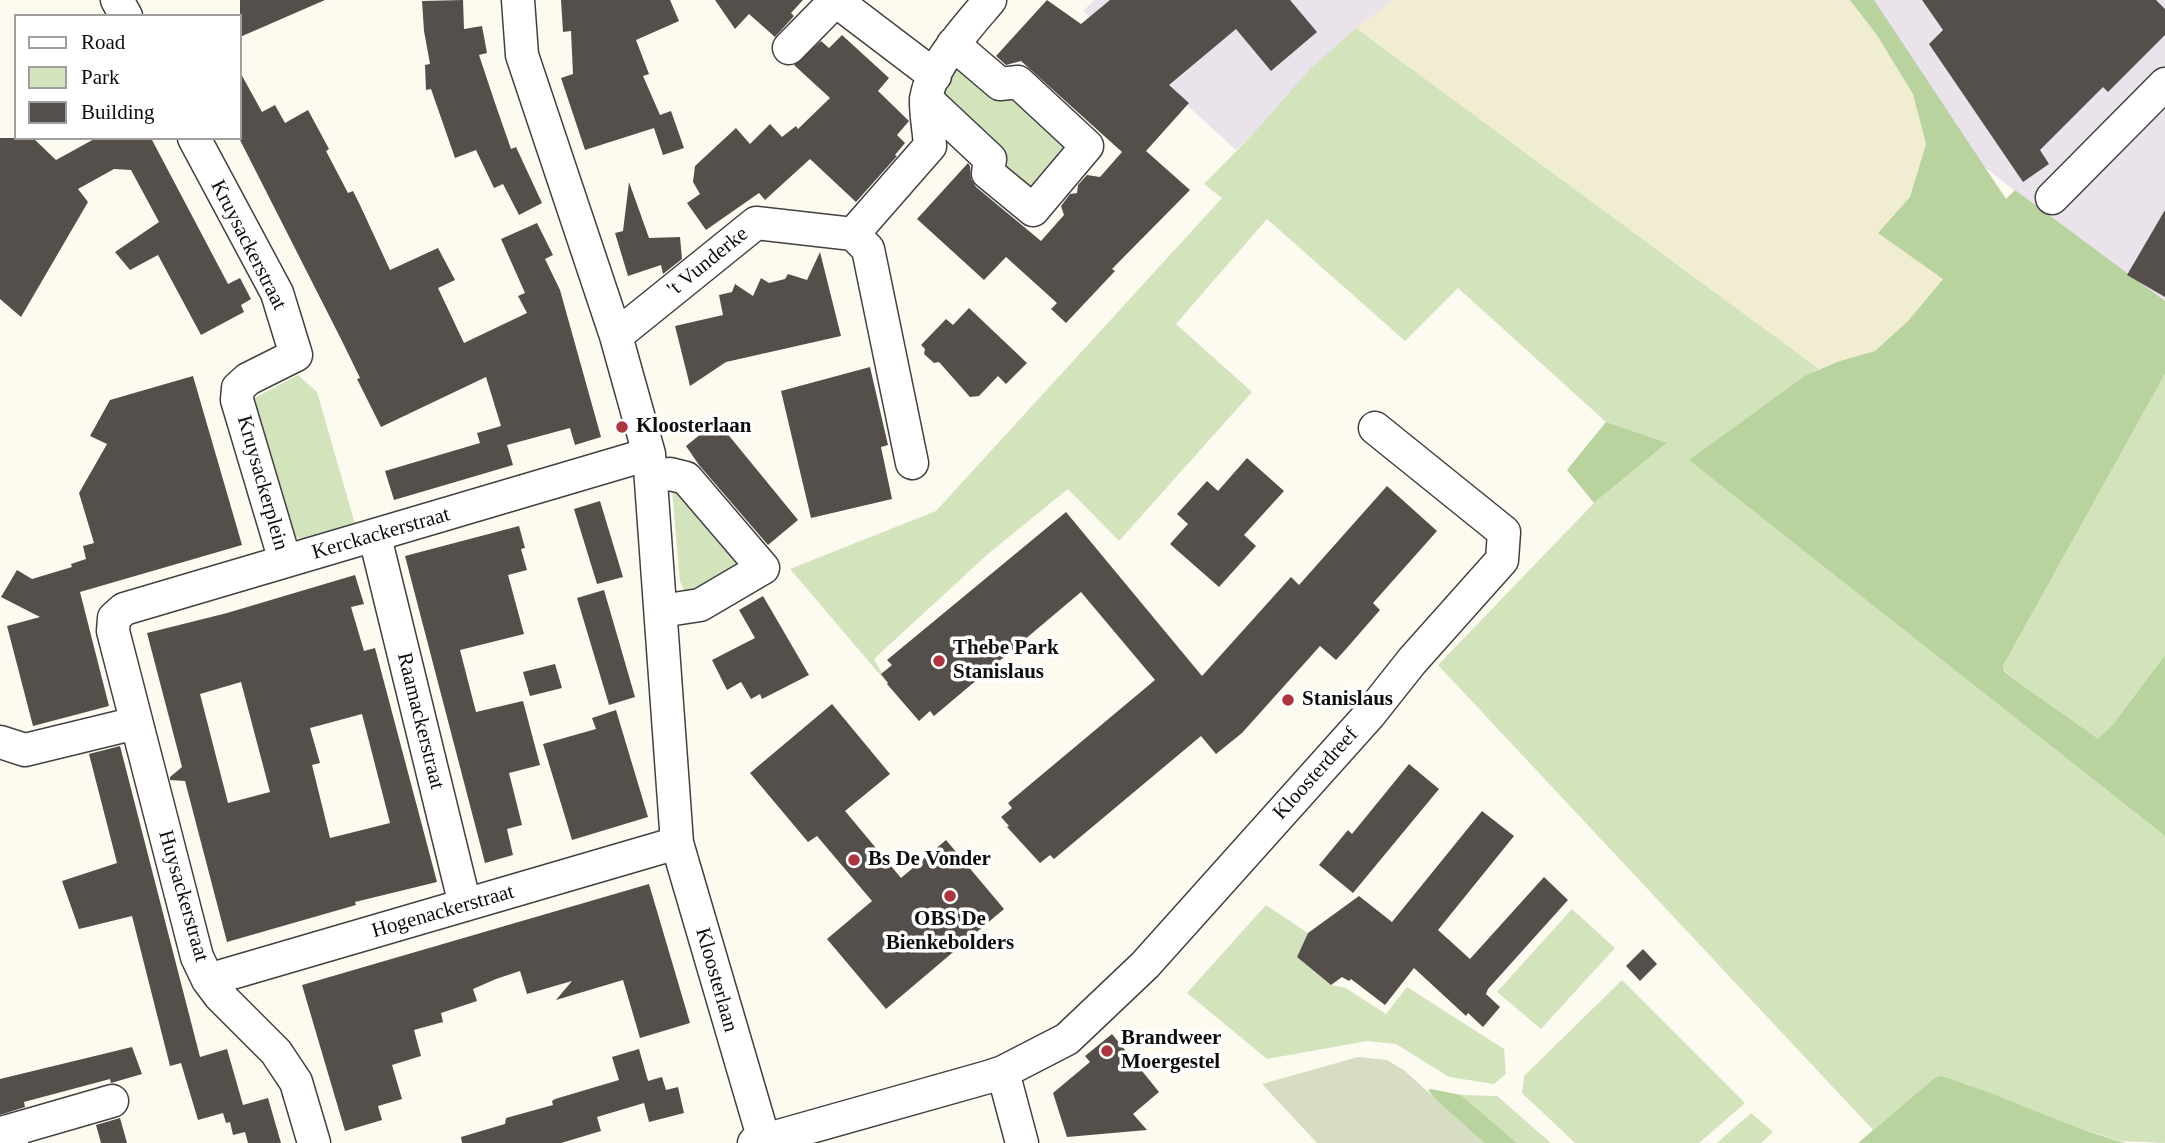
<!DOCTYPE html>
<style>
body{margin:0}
#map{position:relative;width:2165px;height:1143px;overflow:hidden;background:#fdfaf0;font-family:"Times New Roman",serif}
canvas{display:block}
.legend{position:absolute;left:14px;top:14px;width:228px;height:126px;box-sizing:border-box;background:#fff;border:2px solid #9f9f9f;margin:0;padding:9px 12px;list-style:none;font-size:21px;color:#0e0e0e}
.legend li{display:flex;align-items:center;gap:14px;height:35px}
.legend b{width:35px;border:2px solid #9f9f9f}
</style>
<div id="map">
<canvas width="2165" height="1143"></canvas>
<ul class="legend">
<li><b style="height:9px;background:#fff"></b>Road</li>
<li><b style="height:19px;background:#d3e4bd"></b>Park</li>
<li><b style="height:19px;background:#554f4b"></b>Building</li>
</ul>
</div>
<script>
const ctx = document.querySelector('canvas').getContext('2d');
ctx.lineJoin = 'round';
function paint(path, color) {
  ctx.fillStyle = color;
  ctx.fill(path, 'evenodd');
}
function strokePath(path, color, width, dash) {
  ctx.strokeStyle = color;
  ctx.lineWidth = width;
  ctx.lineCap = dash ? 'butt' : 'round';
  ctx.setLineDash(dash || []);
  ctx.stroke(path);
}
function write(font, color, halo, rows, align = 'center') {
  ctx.font = font + ' "Times New Roman",serif';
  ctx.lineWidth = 7;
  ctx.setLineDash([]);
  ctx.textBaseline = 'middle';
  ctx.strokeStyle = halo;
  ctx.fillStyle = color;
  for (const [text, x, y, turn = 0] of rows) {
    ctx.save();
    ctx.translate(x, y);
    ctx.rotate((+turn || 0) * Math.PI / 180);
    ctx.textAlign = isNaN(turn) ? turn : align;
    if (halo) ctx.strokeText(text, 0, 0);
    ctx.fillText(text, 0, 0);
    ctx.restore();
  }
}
paint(new Path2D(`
 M 1094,0 L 1401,0 L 1236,150 L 1083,11 Z
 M 1777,0 L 2165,0 L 2165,308 L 2032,205 Z`), '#eae3eb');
paint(new Path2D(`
 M 1393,0 L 1850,0 L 1877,35 L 1913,94 L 1926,144 L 1910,197 L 1943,278 L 1908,321 L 1875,351 L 1819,369 L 1356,28 Z`), '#f1edd2');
paint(new Path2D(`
 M 1356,28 L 1819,369 L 1806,375 L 1690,460 L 2165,836 L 2165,1143 L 2120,1141 L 2073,1126 L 1966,1084 L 1933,1079 L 1873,1130 L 1438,665 L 1594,503 L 1666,444 L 1606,422 L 1458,288 L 1405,341 L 1267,219 L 1176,324 L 1252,392 L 1119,541 L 1068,489 L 989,553 L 874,659 L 888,684 L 790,569 L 936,511 L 1222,198 L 1204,184 L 1254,133 L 1309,70 Z
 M 958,59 L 1015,88 L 1076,142 L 1032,198 L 936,97 Z
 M 2165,374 L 2165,655 L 2113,724 L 2098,740 L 2015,680 L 2004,670 L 2003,666 Z
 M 298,375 L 317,392 L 357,531 L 314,543 L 292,536 L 247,402 Z
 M 683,487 L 751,559 L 687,599 L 680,581 L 672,490 Z
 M 1266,905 L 1308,933 L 1297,957 L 1331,985 L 1346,988 L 1386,1014 L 1407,987 L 1504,1049 L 1506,1074 L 1494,1084 L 1449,1077 L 1396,1044 L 1367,1041 L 1267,1059 L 1187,993 Z
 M 1572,909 L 1615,948 L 1541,1029 L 1497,992 Z
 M 1622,980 L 1745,1103 L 1699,1143 L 1575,1143 L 1522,1093 L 1524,1076 Z
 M 1461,1095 L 1497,1096 L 1551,1143 L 1517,1143 Z
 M 1751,1113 L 1773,1132 L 1761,1143 L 1717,1143 Z`), '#d3e4bd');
paint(new Path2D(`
 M 1850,0 L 1874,0 L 2006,199 L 2015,190 L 2165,301 L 2165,374 L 2003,666 L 2004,671 L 2015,680 L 2098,739 L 2113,724 L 2165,655 L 2165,836 L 1689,460 L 1806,375 L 1840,361 L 1875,351 L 1908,321 L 1943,279 L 1878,233 L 1910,197 L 1926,144 L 1913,94 L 1877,35 Z
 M 1606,422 L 1667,443 L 1594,503 L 1567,470 Z
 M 1941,1076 C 2004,1095 2063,1126 2126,1143 L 1858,1143 L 1933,1079 Z
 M 1431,1089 L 1461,1095 L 1517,1143 L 1484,1143 L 1436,1100 L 1428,1090 Z`), '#b8d39e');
paint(new Path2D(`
 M 1358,1057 L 1387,1060 L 1405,1071 L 1484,1143 L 1317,1143 L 1262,1084 Z`), '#d6ddc3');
paint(new Path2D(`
 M 240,0 L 325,0 L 240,37 Z
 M 463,0 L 464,29 L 482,26 L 487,53 L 479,55 L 495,103 L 511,149 L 516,147 L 542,203 L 519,215 L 503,184 L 494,188 L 476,150 L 455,158 L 431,89 L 426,90 L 425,65 L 430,64 L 424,31 L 422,1 Z
 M 561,0 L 670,0 L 679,21 L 636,40 L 649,74 L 643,76 L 660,115 L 671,111 L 684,148 L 663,155 L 654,128 L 585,150 L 561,78 L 573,74 L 571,31 L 563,32 Z
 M 715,0 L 803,0 L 791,13 L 794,16 L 775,37 L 749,14 L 735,29 Z
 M 1047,0 L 1081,24 L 1110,0 L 1290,0 L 1317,32 L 1271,71 L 1236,29 L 1169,85 L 1189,103 L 1146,151 L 1190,190 L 1112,269 L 1115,271 L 1066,323 L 1051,309 L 1057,303 L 1006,257 L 984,280 L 917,219 L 968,163 L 970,166 L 971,179 L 976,187 L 1041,241 L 1064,215 L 1061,206 L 1070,194 L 1077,193 L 1078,185 L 1087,175 L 1100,177 L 1122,152 L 1021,61 L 1006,65 L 996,56 Z
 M 1922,0 L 2156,0 L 2165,9 L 2165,35 L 2108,92 L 2103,87 L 2040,150 L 2049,164 L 2023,182 L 1929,44 L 1943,30 Z
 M 842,35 L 889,78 L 878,91 L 909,121 L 897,135 L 905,143 L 895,155 L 897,156 L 856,202 L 810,159 L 765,200 L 759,193 L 706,230 L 687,203 L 700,194 L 693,182 L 695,166 L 736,128 L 750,144 L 770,124 L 782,137 L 796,126 L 798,129 L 830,98 L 794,65 L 821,41 L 829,48 Z
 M 240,72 L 262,112 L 275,105 L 285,123 L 308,110 L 329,149 L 326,151 L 348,193 L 353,191 L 359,203 L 390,270 L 438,248 L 455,280 L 438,288 L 464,343 L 527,313 L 518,296 L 525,293 L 501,239 L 537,223 L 553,255 L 545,259 L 560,290 L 601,437 L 575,445 L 570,428 L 507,445 L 513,465 L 394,500 L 385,471 L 480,443 L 477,433 L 501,426 L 486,377 L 381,427 L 357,379 L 360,378 L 342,341 L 240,140 Z
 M 0,138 L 33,138 L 56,160 L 96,138 L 151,138 L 228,284 L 240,278 L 251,299 L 241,305 L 244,312 L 201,335 L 158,255 L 130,270 L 115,252 L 159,222 L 131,170 L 114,169 L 78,189 L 88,202 L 21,317 L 0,299 Z
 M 629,182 L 649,238 L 680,237 L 682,259 L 663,274 L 661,265 L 628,276 L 615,233 L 623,231 Z
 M 2165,210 L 2165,297 L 2127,275 Z
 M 820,252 L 841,336 L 726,362 L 690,386 L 675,326 L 723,315 L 719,295 L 732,292 L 735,284 L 753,296 L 761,278 L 769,283 L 785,279 L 788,274 L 807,280 Z
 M 969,308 L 1027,363 L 1006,384 L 998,376 L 979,396 L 970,397 L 939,362 L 934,363 L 924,354 L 925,349 L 921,345 L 946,319 L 953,325 Z
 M 870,367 L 888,445 L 881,447 L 892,499 L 811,518 L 781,391 Z
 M 193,376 L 242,545 L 80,592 L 109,706 L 33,726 L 7,626 L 40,617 L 1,597 L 17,570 L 32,579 L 72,567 L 71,564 L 86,559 L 83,546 L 94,543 L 79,493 L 107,444 L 90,436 L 110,400 Z
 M 717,421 L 798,520 L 768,545 L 699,465 L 686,446 Z
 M 1247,458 L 1284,491 L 1244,535 L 1256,546 L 1219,587 L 1170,544 L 1188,524 L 1177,514 L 1207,481 L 1218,491 Z
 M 1387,486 L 1437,531 L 1373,603 L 1380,610 L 1346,649 L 1336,660 L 1320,646 L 1242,733 L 1216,754 L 1201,736 L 1054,859 L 1050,855 L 1040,863 L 1007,827 L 1009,826 L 1001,817 L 1012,808 L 1008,803 L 1155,680 L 1081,592 L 934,716 L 930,711 L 919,721 L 887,684 L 888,683 L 881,674 L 892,665 L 887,660 L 1066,512 L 1202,676 L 1291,577 L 1299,585 Z
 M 600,501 L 623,577 L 597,584 L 574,509 Z
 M 519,526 L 525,548 L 521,549 L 527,570 L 508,575 L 524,634 L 460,650 L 476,712 L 523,701 L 540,765 L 509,773 L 522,825 L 507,829 L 513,855 L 485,863 L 405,556 Z
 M 355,575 L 364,604 L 351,607 L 364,651 L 375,648 L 437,882 L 355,902 L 356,905 L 227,942 L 185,781 L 170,780 L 170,777 L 182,767 L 147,633 L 227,613 ZM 241,682 L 270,792 L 228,803 L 200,694 ZM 362,714 L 390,823 L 330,838 L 312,765 L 320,763 L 310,728 Z
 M 604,590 L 635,697 L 609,705 L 577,598 Z
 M 763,596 L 809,675 L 762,699 L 760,694 L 751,699 L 741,682 L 727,690 L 712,660 L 755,638 L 739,610 Z
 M 555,664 L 562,688 L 530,696 L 523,672 Z
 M 832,704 L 890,774 L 845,811 L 901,878 L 946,840 L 1004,909 L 886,1009 L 827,939 L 872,901 L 817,836 L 808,842 L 750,773 Z
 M 616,710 L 648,817 L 572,840 L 543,744 L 596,729 L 592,718 Z
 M 120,746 L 200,1057 L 227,1049 L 243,1105 L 268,1098 L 281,1143 L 248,1143 L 245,1132 L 233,1135 L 230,1122 L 226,1123 L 223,1113 L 198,1120 L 181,1063 L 170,1066 L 132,916 L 79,929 L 62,881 L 117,863 L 89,754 Z
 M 1409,764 L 1439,789 L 1353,893 L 1319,865 L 1348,830 L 1352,834 Z
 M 1482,811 L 1514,836 L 1438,930 L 1470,959 L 1544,877 L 1568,900 L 1488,989 L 1486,994 L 1500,1007 L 1483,1027 L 1468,1013 L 1466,1016 L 1414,968 L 1385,1005 L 1351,979 L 1349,981 L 1342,977 L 1331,985 L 1297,957 L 1308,933 L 1359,896 L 1392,922 Z
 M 649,884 L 690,1023 L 640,1038 L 623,980 L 556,1000 L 572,981 L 527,994 L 520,971 L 496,979 L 473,989 L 477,1001 L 441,1013 L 443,1022 L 414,1030 L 421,1056 L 392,1065 L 402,1099 L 378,1106 L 382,1120 L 345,1131 L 302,985 Z
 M 1643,949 L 1657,964 L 1640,981 L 1626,966 Z
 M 1112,1034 L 1159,1092 L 1133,1114 L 1147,1130 L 1067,1137 L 1053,1093 L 1090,1062 L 1085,1056 Z
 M 132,1047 L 142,1074 L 111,1083 L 110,1079 L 24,1102 L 25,1107 L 0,1115 L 0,1079 Z
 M 639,1049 L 648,1081 L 662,1077 L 666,1090 L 678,1087 L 684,1113 L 649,1122 L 644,1103 L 597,1117 L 601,1131 L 561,1143 L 462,1143 L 461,1137 L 505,1124 L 506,1118 L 553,1105 L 552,1101 L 555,1099 L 619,1080 L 612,1057 Z
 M 120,1118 L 127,1143 L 101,1143 L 96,1125 Z`), '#554f4b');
const street = new Path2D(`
 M 117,0 L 126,16
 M 518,0 L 522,55 L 616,336 L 649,454 L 677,843 L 764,1140
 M 835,0 L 935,76
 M 789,48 L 835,1
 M 926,99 L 990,159 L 988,173 L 1033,210 L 1087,146 L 1018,82 L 1000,84 L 953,44
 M 194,138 L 277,293 L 296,355 L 248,379 L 238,388 L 237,400 L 285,561
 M 2052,198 L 2165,84
 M 853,234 L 930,146 C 929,131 926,116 926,102 C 927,70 970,24 990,0
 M 616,336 L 756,223 L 853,234 L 868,249 L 912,463
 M 651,477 L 670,474 L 686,478 L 763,568 L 700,605 L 661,611
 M 375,537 L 465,905
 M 0,742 L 25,750 L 136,723
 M 208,980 L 677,843
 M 1003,1072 L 1022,1143
 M 12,1143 L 8,1131 L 112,1101
 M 314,1143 L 296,1082 L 276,1052 L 220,996 L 208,980 L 197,957 L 113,631 L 114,618 L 124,609 L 649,454
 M 754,1143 L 988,1077 L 1003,1072 L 1067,1039 L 1145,965 L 1370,714 L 1412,661 L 1502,560 L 1504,532 L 1375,428`);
strokePath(street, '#414141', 35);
strokePath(street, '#fff', 32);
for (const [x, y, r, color] of [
 [622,427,7,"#ae353f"],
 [939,661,7,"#ae353f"],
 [1288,700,7,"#ae353f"],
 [854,860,7,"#ae353f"],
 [950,896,7,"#ae353f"],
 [1107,1051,7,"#ae353f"]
]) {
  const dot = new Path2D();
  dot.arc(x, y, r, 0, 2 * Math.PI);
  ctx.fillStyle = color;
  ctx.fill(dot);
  strokePath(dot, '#fff', 2.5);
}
write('21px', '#0e0e0e', '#fff', [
 ["Kruysackerstraat",248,245,63],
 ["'t Vunderke",708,262,-39],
 ["Kruysackerplein",262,483,74],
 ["Kerckackerstraat",381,534,-16],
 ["Raamackerstraat",420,721,76],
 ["Kloosterdreef",1316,774,-48],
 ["Huysackerstraat",183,896,74],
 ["Hogenackerstraat",443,912,-16],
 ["Kloosterlaan",716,980,74]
]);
write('bold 21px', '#0e0e0e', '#fff', [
 ["Kloosterlaan",636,427],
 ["Thebe Park",953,649],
 ["Stanislaus",953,673],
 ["Stanislaus",1302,700],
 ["Bs De Vonder",868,860],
 ["OBS De",950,920,"center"],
 ["Bienkebolders",950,944,"center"],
 ["Brandweer",1121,1039],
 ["Moergestel",1121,1063]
], 'left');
</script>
